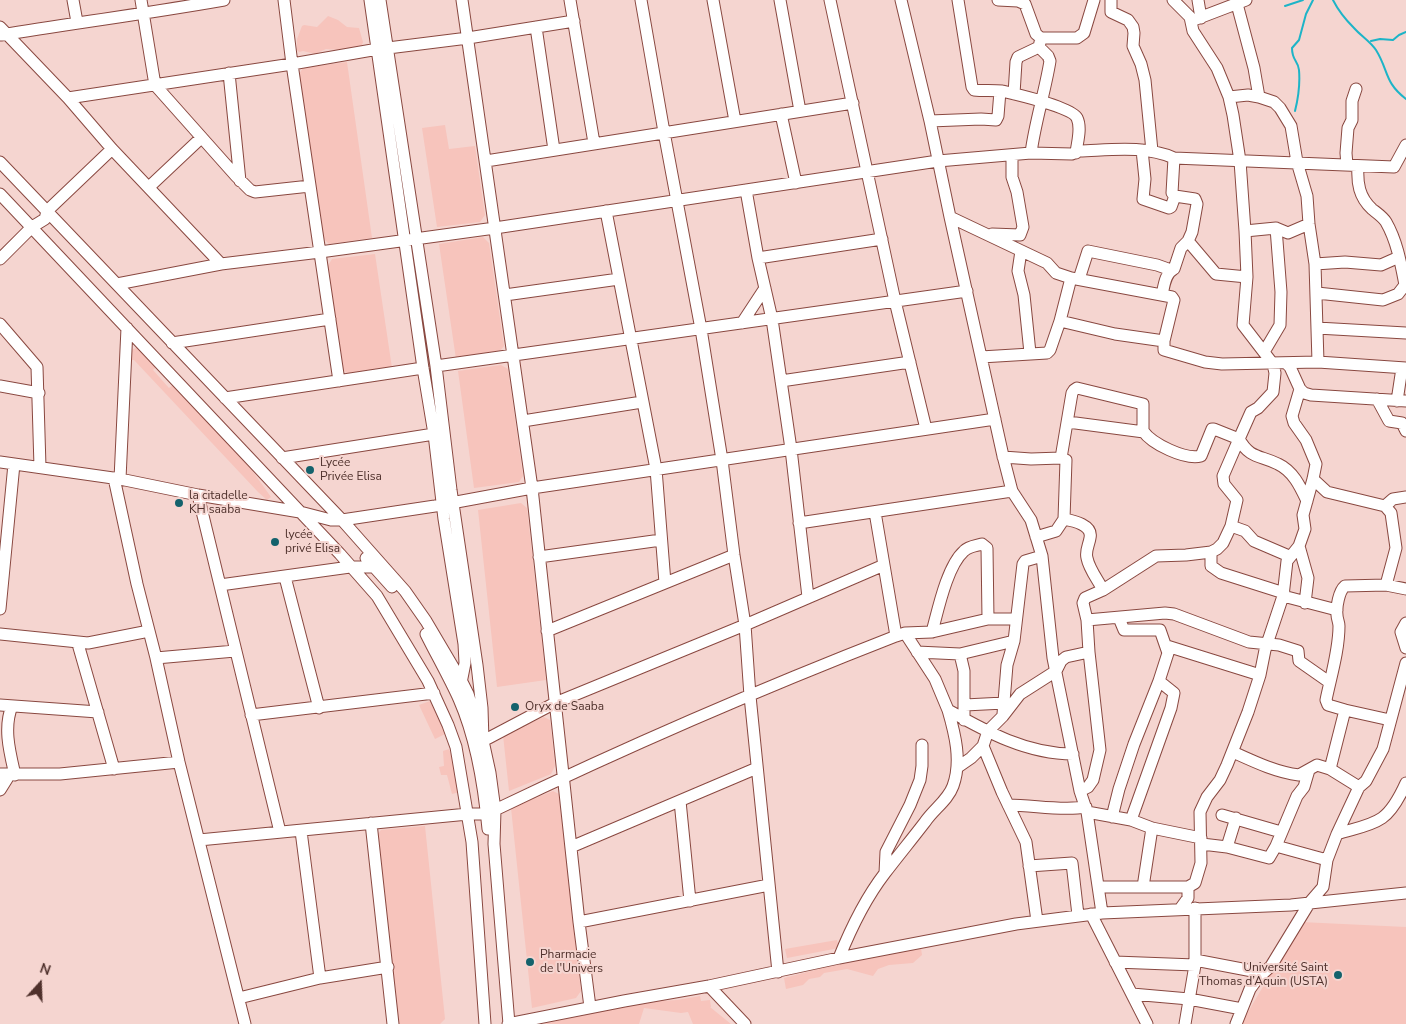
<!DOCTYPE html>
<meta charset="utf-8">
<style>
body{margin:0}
#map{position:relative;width:1406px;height:1024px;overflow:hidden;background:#f5d5d0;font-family:"Nunito Sans",sans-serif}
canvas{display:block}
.north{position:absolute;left:15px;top:959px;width:50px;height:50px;-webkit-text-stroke:4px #f5d5d0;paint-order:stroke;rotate:20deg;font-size:14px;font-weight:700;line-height:20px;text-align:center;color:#4f312c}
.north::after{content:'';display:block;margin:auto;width:18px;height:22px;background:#4f312c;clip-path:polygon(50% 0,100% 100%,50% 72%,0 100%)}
</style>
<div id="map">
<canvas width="1406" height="1024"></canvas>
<div class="north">N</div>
</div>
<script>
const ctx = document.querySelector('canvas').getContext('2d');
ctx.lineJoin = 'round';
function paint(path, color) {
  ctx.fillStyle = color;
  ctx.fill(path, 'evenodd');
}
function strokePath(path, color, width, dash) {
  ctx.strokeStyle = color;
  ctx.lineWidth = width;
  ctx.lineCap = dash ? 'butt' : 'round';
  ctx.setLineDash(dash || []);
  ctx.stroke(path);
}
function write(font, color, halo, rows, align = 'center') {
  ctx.font = font + ' "Nunito Sans",sans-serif';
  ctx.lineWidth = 4;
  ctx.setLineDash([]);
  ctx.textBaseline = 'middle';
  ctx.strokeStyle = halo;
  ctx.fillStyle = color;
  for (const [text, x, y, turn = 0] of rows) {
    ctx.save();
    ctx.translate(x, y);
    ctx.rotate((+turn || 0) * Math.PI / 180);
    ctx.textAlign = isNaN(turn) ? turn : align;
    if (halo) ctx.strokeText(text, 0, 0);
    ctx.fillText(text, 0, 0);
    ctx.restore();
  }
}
paint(new Path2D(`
 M 328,16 L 338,20 L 347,27 L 359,28 L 363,42 L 362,45 L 354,49 L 339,50 L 326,49 L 315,54 L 303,51 L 299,52 L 297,50 L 297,39 L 302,26 L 304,25 L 317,27 Z
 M 347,62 L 372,238 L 329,244 L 324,239 L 299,74 L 303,68 Z
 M 445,125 L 449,149 L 475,146 L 485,215 L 480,222 L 437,227 L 422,128 Z
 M 483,237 L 489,243 L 504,346 L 499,352 L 456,359 L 439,244 Z
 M 375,254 L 392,368 L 349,375 L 341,368 L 327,267 L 332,259 Z
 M 138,347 L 156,367 L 153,370 L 169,388 L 173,385 L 251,469 L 271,497 L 267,500 L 258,492 L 134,360 L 132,360 L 127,352 Z
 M 501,365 L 508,369 L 523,476 L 519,482 L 474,488 L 458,371 Z
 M 521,503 L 527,508 L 546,680 L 497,687 L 478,510 Z
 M 430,701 L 445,734 L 435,739 L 419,705 Z
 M 544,717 L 550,720 L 555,766 L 551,774 L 509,791 L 503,735 Z
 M 449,749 L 455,764 L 460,792 L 452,794 L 447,775 L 441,775 L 439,767 L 444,766 L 443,751 Z
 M 553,791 L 559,794 L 581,991 L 576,998 L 532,1008 L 511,808 Z
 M 425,826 L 445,1019 L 440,1024 L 397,1024 L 376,836 L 381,830 Z
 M 1301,922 L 1406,927 L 1406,1024 L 1241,1024 Z
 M 837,940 L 839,948 L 787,958 L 785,949 Z
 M 921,948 L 922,955 L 913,963 L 889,965 L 878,969 L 873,976 L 847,969 L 824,973 L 820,977 L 809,979 L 803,985 L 786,989 L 784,978 L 823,968 Z
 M 700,996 L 701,1001 L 710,1000 L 711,1007 L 710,1007 L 731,1024 L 693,1024 L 688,1012 L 681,1013 L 644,1008 L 639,1024 L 543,1024 L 645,1002 L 677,1000 Z`), '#f7c4bc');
strokePath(new Path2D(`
 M 1333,0 C 1338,10 1346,20 1354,28 C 1361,36 1370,41 1376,50 C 1389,71 1384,82 1406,99
 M 1285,6 L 1303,0
 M 1371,41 L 1380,39 L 1393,40 L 1399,35 L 1406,32
 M 1295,111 C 1298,99 1300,82 1299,70 C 1298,60 1292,61 1292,48 L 1299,40 L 1306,14 L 1313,0`), '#1db4c7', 2);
const minor = new Path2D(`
 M 73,0 L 77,22
 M 141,0 L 155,85 L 236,176 L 250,190 L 255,192 L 310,186
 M 284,0 L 292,64 L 339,381
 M 370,0 L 423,368 L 434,434 L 444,519 L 464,644 L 465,663 L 461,683
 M 380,0 L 436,366 L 451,490 L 477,665 L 482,708 L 483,741 L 555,703 L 745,625 L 884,565
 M 462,0 L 532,488 L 579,922 L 590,1007
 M 570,0 L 594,143
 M 641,0 L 664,132 L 701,329 L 722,460 L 734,555 L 745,625 L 750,696 L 778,972
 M 713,0 L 735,121
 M 780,0 L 800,111
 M 830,0 L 895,301 L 926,429
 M 901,0 L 930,121 L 950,217 L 1003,456 L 1012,491 L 1031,520 L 1042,556 L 1053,658 L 1080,791 L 1087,812 L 1102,913
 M 958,0 L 972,87 L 974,90 C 983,91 993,90 1002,91 C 1015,94 1072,107 1077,118 C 1082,128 1077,143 1076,153
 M 998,0 L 1018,1 L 1025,4 L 1036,34 L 1041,38 L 1077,38 L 1084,33 L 1094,0
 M 1111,0 L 1111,12 L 1128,20 L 1133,27 L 1134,33 L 1133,46 L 1141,64 L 1145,80 L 1152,151
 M 1173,0 L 1190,17 L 1193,31 L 1217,68 L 1229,97 L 1233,115 L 1240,161 L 1245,231 L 1247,277 L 1243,325 L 1273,364 L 1275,373 L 1273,392 L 1258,408 L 1251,412 L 1239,439 C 1250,459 1260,455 1278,464 C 1293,471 1300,486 1307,501
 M 1198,0 L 1201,18
 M 1237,4 L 1254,68 L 1259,97
 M 1191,21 L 1246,0
 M 0,27 L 68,98 L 112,149 L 221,264
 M 536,27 L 554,150
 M 1,35 C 75,23 150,13 224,0
 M 388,48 L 468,38 L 574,21
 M 229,73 L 240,181
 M 1014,94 L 1016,62 L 1018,57 L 1039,47
 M 1229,97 L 1248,95 L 1259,97 L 1274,102 L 1280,108 L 1291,126 L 1297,162 L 1307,196 L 1309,224 L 1315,264 L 1318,362
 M 68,98 L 292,64 L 378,49
 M 781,114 L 796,183
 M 930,121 L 981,119 L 996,120 L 998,116 L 1000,91
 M 1142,150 L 1145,179 L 1143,199 L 1169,208 L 1171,207 L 1175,196
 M 1031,153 C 1035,122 1045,92 1050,61 L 1048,56 L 1039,47 L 1041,38
 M 486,161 L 853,103
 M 0,162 L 342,520 L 405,591 L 426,621 L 462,682 L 468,694 L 483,741 L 490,773 L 495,810 L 494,844 L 509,1024
 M 1347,165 L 1346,153 L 1348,128 L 1352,120 L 1352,101 L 1356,89
 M 149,187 L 201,138
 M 746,190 L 758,258 L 772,319 L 791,449 L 808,597
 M 0,194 L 340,554 L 377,596 L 428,681 L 448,725 L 456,747 L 472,842 L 485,1024
 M 606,211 L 656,469 L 665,583
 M 950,217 L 1047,263 L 1056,273 L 1071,278 L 1060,321 L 1115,334 L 1164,341 L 1164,350 L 1205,362 L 1222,364 L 1318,362 L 1406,368
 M 1245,231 L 1276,228
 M 992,234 L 1020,235 L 1023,227 L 1017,192 L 1012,177 L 1012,155
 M 1188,241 L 1216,274 L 1247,277
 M 1021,251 L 1018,271 L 1024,295 L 1030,353
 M 758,258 L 882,239
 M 0,259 L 32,227 L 45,219 L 47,211 L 112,149
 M 1315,264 L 1345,262 L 1381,265 L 1399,257
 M 1071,278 L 1172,297 L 1174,300 L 1164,341
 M 1079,279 L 1088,251 L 1157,265 L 1171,270
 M 117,284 L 221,264 L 320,252 L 495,228 L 938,161 L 1031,153 L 1072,154 L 1079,151 C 1111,150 1144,145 1174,158 L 1394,167 L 1406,145
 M 1317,293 L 1383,300 L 1398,294 L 1405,285 C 1401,264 1397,241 1386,222 C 1383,217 1377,213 1372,209 C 1359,197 1357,183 1358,167
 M 505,295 L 619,279
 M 1162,295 C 1164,286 1165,273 1174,269 L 1181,248 L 1188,241 L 1192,232 L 1197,204 L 1195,199 L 1175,196 L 1172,193 L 1174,158
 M 742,323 L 765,288
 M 0,324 L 37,367 L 40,467
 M 1317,328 L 1406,333
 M 172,343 L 330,319
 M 1264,352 L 1280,325 L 1281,292 L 1276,228 L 1288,233 L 1309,224
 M 981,357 L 1047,353 L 1050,350 L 1060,321
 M 436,366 L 967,291
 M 781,381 L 910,362
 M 0,386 L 39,393
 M 1300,389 L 1304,393 L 1311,395 L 1406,401
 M 225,398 L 423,368
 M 1377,399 L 1389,421 L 1402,423 L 1406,431
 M 1397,401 L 1402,368
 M 523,421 L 642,402
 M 1068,422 L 1144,432
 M 1003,457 L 1031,459 L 1061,458 L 1066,460 L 1064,519 L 1056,531 L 1036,537
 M 282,458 L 434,434
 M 0,462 L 120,479 L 198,495 L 300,512 L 331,520 L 342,520 L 435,506 L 532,488 L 995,419
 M 114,478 L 137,584 L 156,658 L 179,762 L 245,1024
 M 120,479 L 127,328
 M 1313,479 L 1327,492 L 1385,506 L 1391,513 L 1396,548 L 1386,585
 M 198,495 L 280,832
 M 1385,506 L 1393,499 L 1406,497
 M 875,512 L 896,636
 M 1064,519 C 1074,521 1093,525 1090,538 C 1089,545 1085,551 1087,558 C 1089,569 1098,580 1103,590
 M 799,523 L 1012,491
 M 1231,526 L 1245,531 L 1254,541 L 1289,556
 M 1299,546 L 1308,578 L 1305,603
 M 1211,552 L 1211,566 L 1221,573 L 1284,593
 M 539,557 L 661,540
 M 366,558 L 392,587
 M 285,577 L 319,708
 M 220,585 L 350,567 L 374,567
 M 1283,596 L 1337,610
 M 0,609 L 14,464
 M 1087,620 L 1165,613 L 1174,614 L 1249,642 L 1279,645 L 1298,651 L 1299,661 L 1329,682
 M 1406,623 L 1401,632 L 1406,648
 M 547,631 L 734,555
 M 932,632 C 938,610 947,566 964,551 C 969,546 976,546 982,544 L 987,548 L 988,619
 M 905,633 L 935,679 L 948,710 C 987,732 1027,754 1073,754
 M 0,634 L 88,643 L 149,631
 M 426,634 C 437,656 449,677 459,699 C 477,740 484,785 488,829
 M 78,644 L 114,769
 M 1167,646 L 1260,675
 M 917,652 L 960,654 L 1014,641
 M 960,654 L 964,671 L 964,720
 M 156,658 L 235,651
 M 0,705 L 98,712
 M 965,705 L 1004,703
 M 12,706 C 3,728 10,753 15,775
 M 1345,710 L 1390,720
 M 1003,714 L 1007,665 L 1014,641 L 1023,564 L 1025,561 L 1042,556
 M 251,715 L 434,693
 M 983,746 L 1002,792 L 1026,842 L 1037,921
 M 1233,752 C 1255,762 1276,772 1299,775 L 1317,765 L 1330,769
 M 958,767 L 971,758 L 983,746 L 988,731 L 1003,716 L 1020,694 L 1056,671 L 1061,661 L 1066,657 L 1089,652 L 1087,620 L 1083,603 L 1085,598 L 1103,590 L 1156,556 L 1186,555 L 1211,552 L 1217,549 L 1223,543 L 1231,526 L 1237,500 L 1224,484 L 1223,476 L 1239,439 L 1214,429 L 1212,429 L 1201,456 C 1185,460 1152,444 1143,431 L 1143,404 L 1077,388 L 1074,390 L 1072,393 L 1061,458
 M 1309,770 L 1304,787 L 1297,796 L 1276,846 L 1327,860
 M 0,774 L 60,774 L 179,762
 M 1359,787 L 1330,769 L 1345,710 L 1328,705 L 1326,700 C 1331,676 1339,650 1339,626 C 1339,622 1337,619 1337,615 C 1336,607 1339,591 1345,586 L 1386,585 L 1406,589
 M 0,790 L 10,774
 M 1080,791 L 1088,787 L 1093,780 L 1100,750 L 1089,652
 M 680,801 L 690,901
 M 1008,805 C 1034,805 1060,811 1086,807
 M 495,810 C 626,747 760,689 896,636 L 905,633 L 932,632 L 988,619 L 1016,619
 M 1087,812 L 1131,820 L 1152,828 L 1201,838
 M 1222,815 L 1281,832
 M 1112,817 L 1119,789 L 1134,744 L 1159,681 L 1168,653 L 1160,630 L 1124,630 L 1119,618
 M 1131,820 L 1171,708 L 1174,693 L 1159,681
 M 371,823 L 393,1024
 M 301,831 L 320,978
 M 1337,834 C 1351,829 1369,827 1382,818 C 1392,811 1401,794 1406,783
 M 199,840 L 468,814 L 487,814
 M 1202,844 L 1227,847 L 1236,818
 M 571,847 L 757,768
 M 1227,847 L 1269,858 L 1276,846
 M 1029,866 L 1072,863 L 1078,915
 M 885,873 L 886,852 L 910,805 L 920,780 L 922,766 L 922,745
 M 1099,887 L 1188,887
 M 1143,887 L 1152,828
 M 1180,909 L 1188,898 L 1188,887 L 1195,883 L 1201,863 L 1200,812 L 1207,797 L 1220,780 L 1227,765 L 1248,712 L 1260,675 L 1265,650 L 1283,596 L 1287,561 L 1299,546 L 1305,529 L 1303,515 L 1313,479 L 1316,464 L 1306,440 L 1294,423 L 1292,416 L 1300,389 L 1290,367 L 1286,363
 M 1091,914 L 1147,1024
 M 579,922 L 769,885
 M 839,958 C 851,928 865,899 885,873 C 898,856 912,839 925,822 C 934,809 948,800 953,786 C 962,761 955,734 948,710
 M 1195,960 L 1263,973
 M 1115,962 L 1195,965
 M 709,986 L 745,1024
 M 1132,994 L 1189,999 L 1242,1009
 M 239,998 L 320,978 L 388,967
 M 508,1024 L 624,1001 L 709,986 L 839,958 L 1016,924 L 1102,913 L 1291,905 L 1406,893
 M 1185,1024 L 1195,965 L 1195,908
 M 1236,1024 L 1250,989 L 1258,978 L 1271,966 L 1310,902 L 1323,887 L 1327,860 L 1337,834 L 1359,787 L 1366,781 L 1383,749 L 1406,663`);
strokePath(minor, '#894840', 13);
strokePath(minor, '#fff', 11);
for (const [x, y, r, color] of [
 [310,470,5,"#14626c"],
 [179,503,5,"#14626c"],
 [275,542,5,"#14626c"],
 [515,707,5,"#14626c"],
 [530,962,5,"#14626c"],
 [1338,975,5,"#14626c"]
]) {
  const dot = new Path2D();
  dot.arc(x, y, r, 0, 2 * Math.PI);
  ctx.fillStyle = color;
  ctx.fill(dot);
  strokePath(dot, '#f5d5d0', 2);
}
write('12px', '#4f312c', '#f5d5d0', [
 ["Lycée",320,463],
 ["Privée Elisa",320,477],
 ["la citadelle",189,496],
 ["KH saaba",189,510],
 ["lycée",285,535],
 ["privé Elisa",285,549],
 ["Oryx de Saaba",525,707],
 ["Pharmacie",540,955],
 ["de l'Univers",540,969],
 ["Université Saint",1328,968,"right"],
 ["Thomas d’Aquin (USTA)",1328,982,"right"]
], 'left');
</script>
